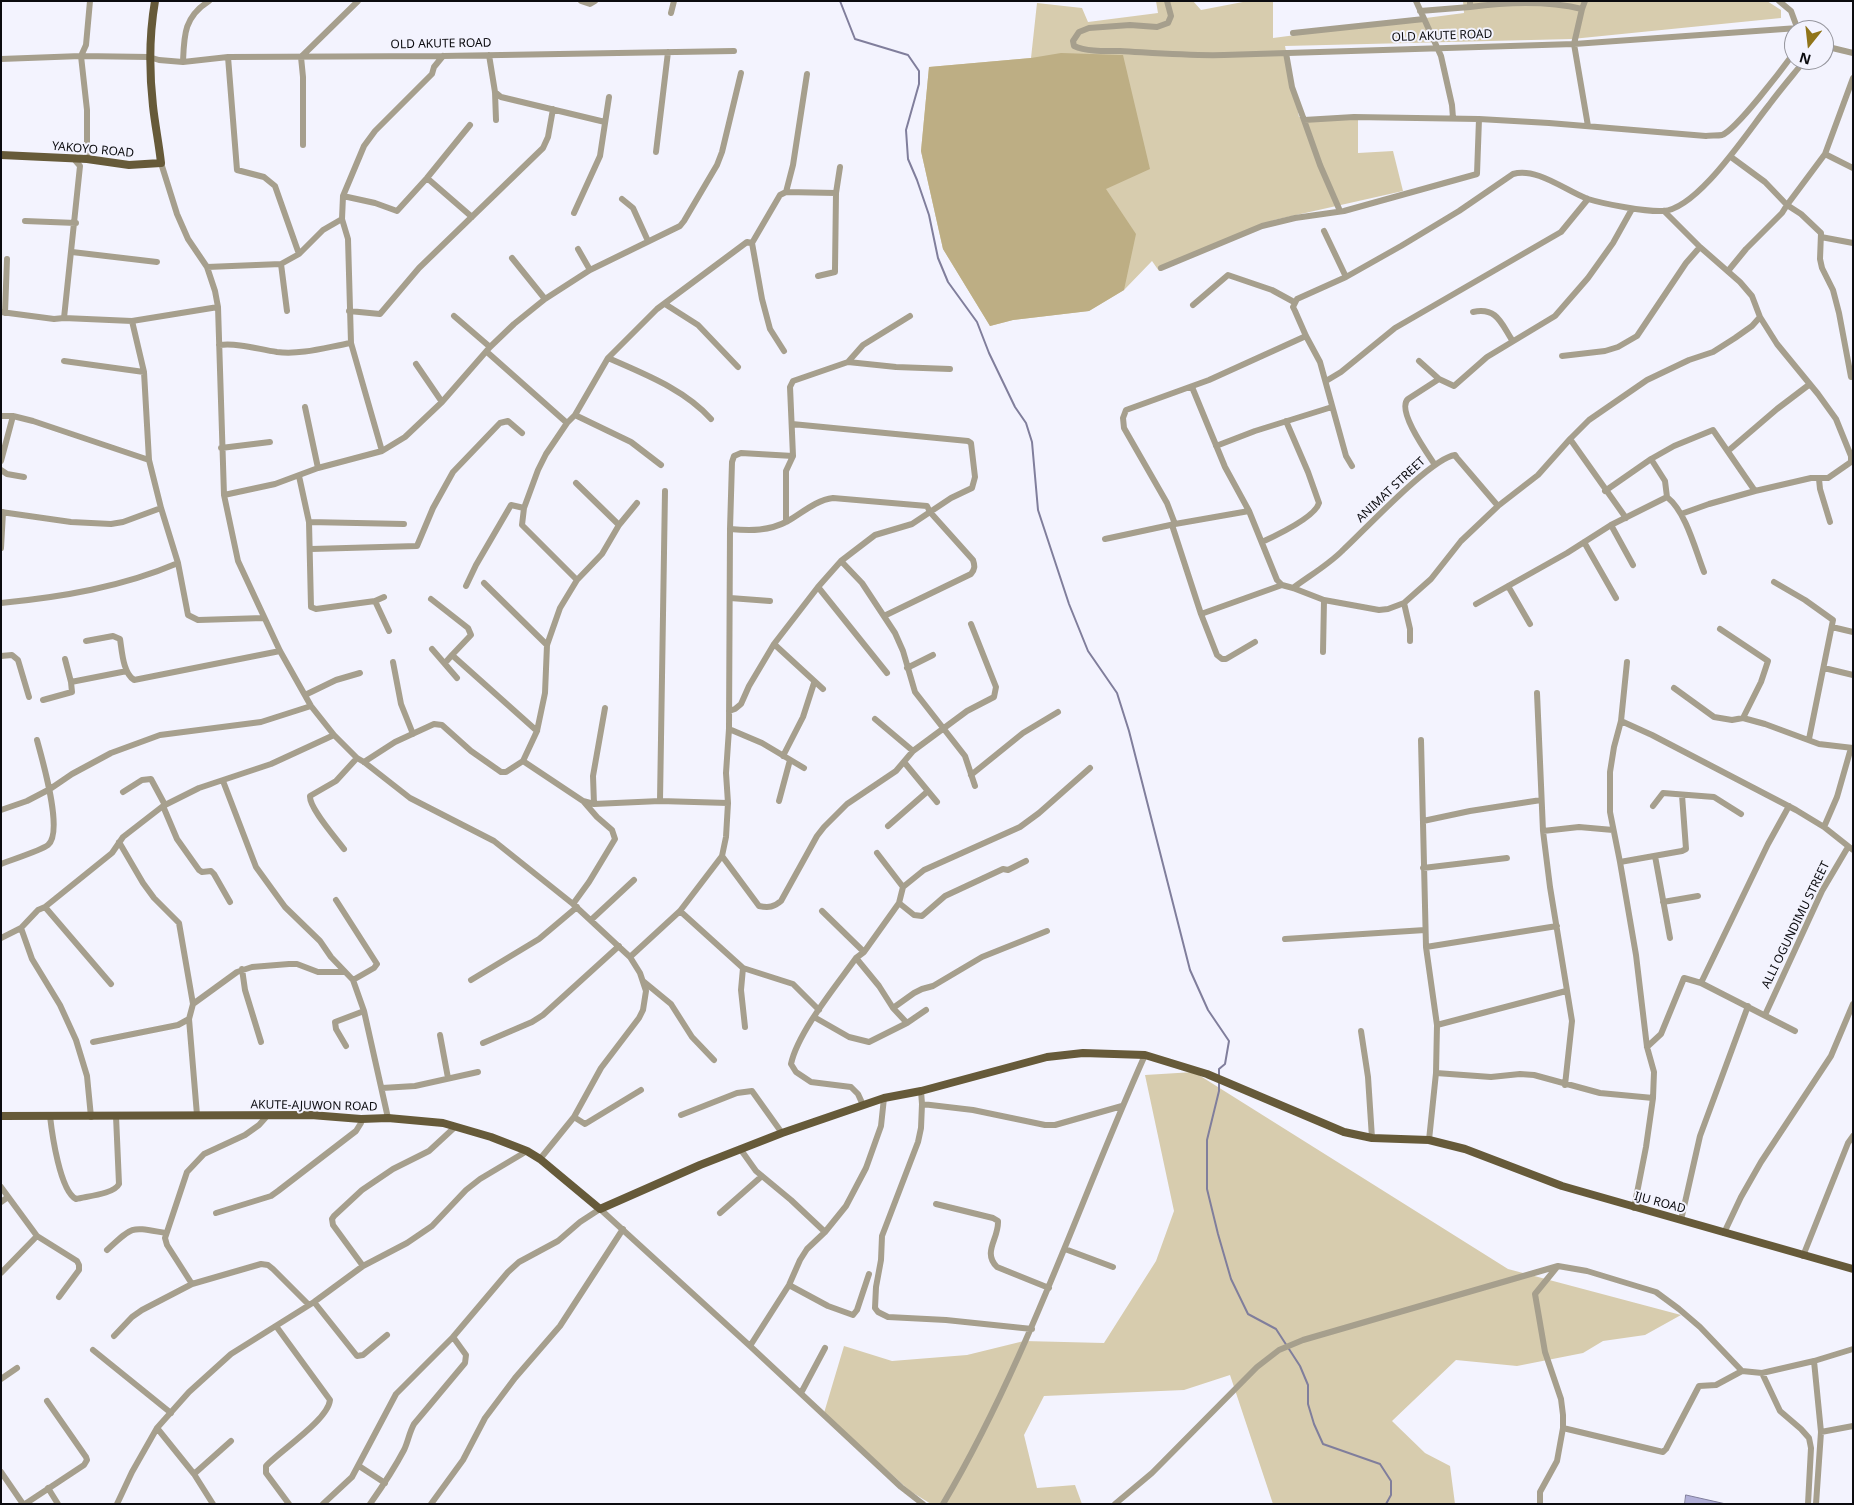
<!DOCTYPE html>
<style>
body{margin:0}
#map{position:relative;width:1854px;height:1505px;overflow:hidden;background:#f3f3fe;font-family:"Noto Sans",sans-serif}
canvas{display:block}
.frame{position:absolute;inset:0;border:2px solid #0b0b0f;pointer-events:none}
.north{position:absolute;left:1784px;top:20px;width:50px;height:50px;box-sizing:border-box;background:#f3f3fe;border:1px solid #96969e;border-radius:50%;rotate:196deg;font-size:14px;font-weight:700;line-height:20px;text-align:center;color:#0b0b0f}
.north::after{content:'';display:block;margin:auto;width:18px;height:22px;background:#907419;clip-path:polygon(50% 0,100% 100%,50% 72%,0 100%)}
</style>
<div id="map">
<canvas width="1854" height="1505"></canvas>
<div class="frame"></div>
<div class="north">N</div>
</div>
<script>
const ctx = document.querySelector('canvas').getContext('2d');
ctx.lineJoin = 'round';
function paint(path, color) {
  ctx.fillStyle = color;
  ctx.fill(path, 'evenodd');
}
function strokePath(path, color, width, dash) {
  ctx.strokeStyle = color;
  ctx.lineWidth = width;
  ctx.lineCap = dash ? 'butt' : 'round';
  ctx.setLineDash(dash || []);
  ctx.stroke(path);
}
function write(font, color, halo, rows, align = 'center') {
  ctx.font = font + ' "Noto Sans",sans-serif';
  ctx.lineWidth = 4;
  ctx.setLineDash([]);
  ctx.textBaseline = 'middle';
  ctx.strokeStyle = halo;
  ctx.fillStyle = color;
  for (const [text, x, y, turn = 0] of rows) {
    ctx.save();
    ctx.translate(x, y);
    ctx.rotate((+turn || 0) * Math.PI / 180);
    ctx.textAlign = isNaN(turn) ? turn : align;
    if (halo) ctx.strokeText(text, 0, 0);
    ctx.fillText(text, 0, 0);
    ctx.restore();
  }
}
paint(new Path2D(`
 M 1156,1 L 1193,1 L 1201,10 L 1248,1 L 1273,1 L 1273,38 L 1464,13 L 1463,1 L 1767,1 L 1781,10 L 1781,18 L 1572,39 L 1285,46 L 1299,117 L 1358,118 L 1358,153 L 1393,151 L 1403,191 L 1274,220 L 1159,271 L 1152,261 L 1124,290 L 1089,311 L 1013,320 L 990,326 L 943,249 L 921,151 L 929,67 L 1031,58 L 1037,3 L 1082,8 L 1088,22 L 1158,13 Z
 M 1194,1072 L 1508,1269 L 1681,1315 L 1645,1335 L 1603,1341 L 1583,1353 L 1517,1366 L 1456,1360 L 1392,1421 L 1425,1453 L 1450,1466 L 1455,1504 L 1273,1504 L 1230,1375 L 1184,1390 L 1044,1396 L 1024,1435 L 1037,1488 L 1075,1485 L 1082,1504 L 931,1504 L 910,1491 L 824,1413 L 844,1346 L 892,1361 L 967,1355 L 1024,1341 L 1104,1343 L 1156,1261 L 1174,1211 L 1145,1075 Z`), '#d7ccae');
paint(new Path2D(`
 M 1061,53 L 1123,55 L 1150,169 L 1106,189 L 1136,234 L 1124,290 L 1089,311 L 1013,320 L 990,326 L 943,249 L 921,151 L 929,67 L 1031,58 Z`), '#bdae84');
const water = new Path2D(`
 M 1686,1495 L 1726,1504 L 1685,1504 Z`);
paint(water, '#b2b0d9');
strokePath(water, '#807e9c', 1);
strokePath(new Path2D(`
 M 840,1 L 855,39 L 908,55 L 919,71 L 919,84 L 906,130 L 908,159 L 917,180 L 929,215 L 938,258 L 948,282 L 977,322 L 989,353 L 1015,407 L 1026,423 L 1032,442 L 1038,510 L 1069,604 L 1088,651 L 1117,693 L 1129,731 L 1190,970 L 1208,1010 L 1229,1041 L 1225,1064 L 1219,1069 L 1219,1077
 M 1219,1082 L 1219,1091 L 1207,1140 L 1207,1189 L 1218,1234 L 1231,1279 L 1248,1314 L 1276,1329 L 1300,1366 L 1308,1385 L 1308,1404 L 1314,1424 L 1323,1444 L 1380,1464 L 1391,1481 L 1391,1495 L 1386,1504`), '#807e9c', 2);
strokePath(new Path2D(`
 M 581,1 L 590,4 L 595,1
 M 1167,1 L 1171,16 L 1168,23 L 1157,27 L 1130,25 L 1089,28 L 1079,32 L 1073,41 L 1074,46 C 1087,52 1106,51 1120,51 C 1155,53 1189,56 1224,55 L 1574,44 L 1798,28 L 1805,30
 M 1416,1 L 1441,56 L 1452,105 L 1453,118
 M 1779,1 L 1791,11 L 1798,30
 M 1470,7 C 1507,2 1545,0 1582,9 L 1585,1
 M 1582,9 L 1574,44 L 1588,126
 M 1420,11 L 1470,7 L 1470,1
 M 671,13 L 674,1
 M 1293,33 L 1424,19
 M 1824,46 L 1853,53
 M 1286,53 L 1292,87 L 1304,120 L 1354,117 L 1479,119 L 1549,123 L 1706,136 C 1710,135 1717,136 1722,135 C 1736,130 1783,68 1794,53
 M 489,55 L 495,92 L 496,120
 M 228,57 L 237,170 L 264,177 L 275,186 L 299,254
 M 1,59 L 81,56 L 149,57 L 159,60 L 183,62 L 228,57 L 443,56 L 734,51
 M 183,62 C 184,35 184,17 209,1
 M 495,92 L 501,97 L 605,122
 M 1304,120 L 1320,165 L 1340,211
 M 303,145 L 303,77 L 301,57 L 358,1
 M 656,152 L 668,52
 M 1825,154 L 1853,168
 M 87,159 L 87,110 L 81,56 L 86,45 L 90,1
 M 161,163 L 177,214 L 188,239 L 207,267 L 215,291 L 218,307 L 224,495 L 238,561 L 280,651 L 311,706 L 334,735 L 357,758 L 364,762 L 410,798 L 494,841 L 573,904 L 630,957 L 640,973 L 646,991 L 643,1010 L 639,1018 L 601,1068 L 574,1117 L 540,1159
 M 427,178 L 472,217
 M 786,192 L 836,193
 M 343,196 L 375,203 L 397,211 L 427,178 L 470,125
 M 622,199 L 633,208 L 648,241
 M 574,213 L 600,156 L 609,97
 M 25,221 L 76,223
 M 1324,231 L 1346,277
 M 1821,237 L 1853,243
 M 578,249 L 590,270
 M 72,252 L 157,262
 M 512,258 L 545,299
 M 281,264 L 287,311
 M 207,267 L 281,264 L 299,254 L 323,230 L 342,219
 M 1161,268 L 1262,226 L 1295,218 L 1344,211 L 1477,174 L 1479,119
 M 1728,271 L 1746,249 L 1782,213 L 1787,205 L 1765,182 L 1731,157
 M 818,276 L 835,272 L 835,269 L 836,193 L 840,167
 M 665,304 L 698,325 L 738,367
 M 1193,305 L 1228,275 L 1272,290 L 1294,302
 M 349,311 L 380,314 L 419,268 L 543,148 L 548,137 L 553,109
 M 1,312 L 54,319 L 64,318 L 132,321 L 218,307
 M 1473,312 C 1497,307 1501,323 1512,340
 M 5,313 L 7,259
 M 454,316 L 490,347
 M 64,318 L 80,166 L 74,159
 M 132,321 L 144,372 L 149,460 L 161,508 L 178,563 L 188,615 L 198,620 L 264,618
 M 219,345 C 240,343 257,349 277,352 C 302,355 327,347 351,343
 M 784,351 L 770,329 L 762,299 L 752,243 L 780,195 L 786,192 L 793,165 L 807,74
 M 487,352 L 567,423
 M 1562,356 L 1605,351 L 1618,347 L 1637,336 L 1686,263 L 1700,247
 M 608,358 C 644,374 684,389 711,419
 M 64,361 L 144,372
 M 1419,361 L 1439,379 L 1454,386 L 1487,357 L 1555,316 L 1588,278 L 1613,243 L 1632,209
 M 848,362 L 863,345 L 910,316
 M 416,364 L 442,402
 M 1851,377 L 1839,313 L 1833,290 L 1822,268 L 1820,259 L 1821,233 L 1801,214 L 1787,205 L 1825,154 L 1853,78
 M 1326,381 L 1341,372 L 1395,328 L 1561,232 L 1588,199
 M 1192,387 L 1225,467 L 1249,511 L 1277,580 L 1282,585 L 1293,588 L 1324,600 L 1379,610 L 1388,609 L 1404,603 L 1431,579 L 1461,541 L 1498,506 L 1538,475 L 1570,439
 M 305,407 L 318,468
 M 575,415 L 631,442 L 661,465
 M 1,416 L 13,416 L 33,421 L 149,460
 M 1216,446 L 1255,431 L 1332,407
 M 221,448 L 270,442
 M 382,451 L 351,343 L 348,239 L 342,219 L 343,196 L 364,146 L 375,131 L 432,74 L 434,67 L 443,56
 M 1728,451 L 1777,409 L 1810,384
 M 1651,459 L 1665,481 L 1667,497 C 1686,512 1695,549 1704,572
 M 1,461 L 13,416
 M 1435,465 C 1427,453 1396,410 1408,399 L 1439,379
 M 1352,466 L 1346,456 L 1320,362 L 1306,336 L 1295,311 L 1293,307 L 1297,299 L 1346,277 L 1401,246 L 1459,211 L 1513,174 C 1537,167 1566,191 1588,199 C 1604,204 1646,212 1663,211 C 1698,209 1748,131 1769,105 C 1780,90 1793,75 1805,60
 M 1,470 L 7,474 L 24,477
 M 299,476 L 309,522 L 311,607 L 316,609 L 375,601 L 384,597
 M 1819,479 L 1820,489 L 1830,522
 M 576,483 L 619,525
 M 1605,491 L 1651,459 L 1674,446 L 1713,430 L 1755,491
 M 224,495 L 275,484 L 318,468 L 382,451 L 405,437 L 442,402 L 490,347 L 514,324 L 545,299 L 590,270 L 680,226 L 684,221 L 717,165 L 722,152 L 741,73
 M 1,512 L 71,522 L 111,524 L 123,522 L 161,508
 M 1681,514 L 1709,504 L 1755,491 L 1811,478 L 1828,478 L 1851,462 L 1851,456 L 1836,419 L 1818,394 L 1777,344 L 1760,317
 M 1626,518 L 1570,439 L 1589,420 L 1647,380 L 1689,360 L 1713,352 L 1735,338 L 1752,326 L 1760,317 L 1752,296 L 1740,282 L 1700,247 L 1664,211
 M 309,522 L 404,524
 M 786,522 L 786,471 L 793,456 L 790,387 L 793,381 L 848,362 L 896,367 L 950,369
 M 1175,524 L 1167,503 L 1124,428 L 1123,418 L 1126,410 L 1209,380 L 1306,336
 M 1172,525 L 1201,614 L 1217,655 L 1222,659 L 1226,659 L 1255,642
 M 1611,525 L 1633,565
 M 730,529 C 751,531 769,531 788,521 C 802,513 816,500 833,498 L 927,506 L 930,512 L 973,560 C 975,566 975,569 971,574 L 884,616
 M 1105,539 L 1175,524 L 1249,511
 M 1262,542 C 1275,536 1315,517 1319,503 L 1308,472 L 1286,421
 M 1584,542 L 1616,598
 M 1,548 L 3,512
 M 311,549 L 417,546 L 433,508 L 453,472 L 500,423 L 508,421 L 522,433
 M 841,561 L 862,583 L 895,633 L 903,651 L 915,692 L 965,756 L 975,786
 M 577,580 L 522,525 L 524,508 L 538,470 L 546,454 L 567,423 L 575,415 L 608,358 L 657,309 L 747,242 L 752,243
 M 1774,582 L 1805,600 L 1833,620 L 1809,739
 M 484,583 L 547,645
 M 466,586 L 476,565 L 511,505 L 524,508
 M 1508,586 L 1530,624
 M 818,587 L 887,673
 M 1293,588 C 1309,576 1328,565 1342,551 C 1363,532 1431,458 1455,455 L 1457,458 L 1498,506
 M 730,598 L 770,601
 M 431,599 L 468,628 L 471,635 L 452,655
 M 375,601 L 389,631
 M 1,603 C 62,597 122,587 178,563
 M 1404,603 L 1410,629 L 1410,641
 M 1476,604 L 1567,553 L 1611,525 L 1667,497
 M 1201,614 L 1282,585
 M 1832,627 L 1853,632
 M 1720,629 L 1768,661 L 1761,682 L 1743,718
 M 86,641 L 113,636 L 120,639 C 122,651 123,673 134,680 L 280,651
 M 774,644 L 823,689
 M 432,649 L 457,678
 M 1323,652 L 1324,600
 M 1,656 L 12,655 L 18,660 L 29,697
 M 65,659 L 71,682
 M 393,662 L 401,704 L 413,734
 M 1627,662 L 1621,721 L 1614,747 L 1610,772 L 1610,812 L 1620,862 L 1636,955 L 1647,1047 L 1654,1072 L 1653,1098 L 1646,1147 L 1634,1208
 M 445,663 L 452,655 L 537,731
 M 907,668 L 933,655
 M 1824,668 L 1853,675
 M 1674,688 L 1714,717 L 1732,720 L 1743,718 L 1765,724 L 1819,744 L 1853,748
 M 1537,693 L 1543,831 L 1550,887 L 1572,1021 L 1565,1085
 M 305,695 L 336,680 L 360,673
 M 43,700 L 72,692 L 71,682 L 127,671
 M 729,711 L 735,709 L 741,704 L 749,686 L 774,644 L 818,587 L 841,561 L 875,535 L 912,524 L 951,498 L 972,488 L 975,477 L 971,443 L 968,441 L 792,424
 M 875,719 L 913,751
 M 1621,721 L 1652,735 L 1796,810 L 1824,827 L 1853,850
 M 729,729 L 762,743 L 804,768
 M 1421,740 L 1426,947 L 1437,1025 L 1436,1073 L 1429,1140
 M 783,756 L 803,717 L 814,683
 M 523,761 L 583,801 L 594,804 L 660,801 L 728,803
 M 364,762 L 395,742 L 434,724 L 442,725 L 471,751 L 501,772 L 506,772 L 523,761 L 537,731 L 545,693 L 547,645 L 560,608 L 577,580 L 602,554 L 619,525 L 637,503
 M 904,762 L 937,802
 M 971,775 L 1023,733 L 1058,712
 M 223,781 L 256,867 L 285,907 L 320,941 L 331,957 L 353,980 L 364,1011 L 388,1118
 M 123,792 L 142,780 L 151,779 L 165,805
 M 660,801 L 665,491
 M 779,801 L 790,760
 M 594,804 L 593,776 L 605,708
 M 163,806 L 177,839 L 199,870 L 202,872 L 211,871 L 214,874 L 230,902
 M 1653,806 L 1663,793 L 1714,797 L 1741,814
 M 1,810 L 27,801 L 50,789 L 72,774 L 111,753 L 160,735 L 261,722 L 311,706
 M 1423,821 L 1470,811 L 1541,800
 M 888,826 L 928,791
 M 1824,827 L 1837,797 L 1851,748
 M 1543,831 L 1579,827 L 1613,830
 M 119,842 L 143,883 L 154,898 L 179,923 L 193,1004
 M 344,849 C 336,838 309,808 310,796 L 336,781 L 357,758
 M 877,853 L 903,887
 M 722,856 L 759,906 C 769,908 774,907 781,901 L 817,836 L 824,827 L 847,804 L 896,771 L 913,751 L 967,711 L 994,697 L 996,687 L 971,624
 M 1655,856 L 1670,938
 M 1620,862 L 1682,851 L 1686,849 L 1682,795
 M 1,864 C 11,860 42,850 48,845 C 64,832 42,759 37,740
 M 1423,868 L 1507,858
 M 336,900 L 377,964 L 374,968 L 353,980
 M 1663,902 L 1698,896
 M 899,903 L 914,915 L 922,916 L 945,896 L 1003,869 L 1008,870 L 1026,861
 M 573,904 L 589,882 L 615,839 L 612,830 L 597,817 L 584,802
 M 45,907 L 111,984
 M 680,911 L 743,968 L 793,984 L 819,1010
 M 822,911 L 864,952
 M 591,920 L 634,880
 M 21,928 L 32,959 L 60,1005 L 76,1040 L 87,1076 L 91,1117
 M 1,938 L 21,928 L 38,910 L 45,907 L 112,853 L 123,837 L 163,806 L 199,788 L 271,764 L 334,735
 M 1285,939 L 1425,930
 M 1426,947 L 1557,926
 M 630,957 L 680,911 L 722,856 L 726,837 L 728,803 L 726,773 L 729,729 L 730,529 L 732,462 L 734,456 L 741,453 L 793,456
 M 856,958 L 879,986 L 893,1008 L 907,1023
 M 743,968 L 741,990 L 745,1027
 M 242,969 L 245,990 L 261,1042
 M 471,980 L 539,939 L 577,907
 M 643,981 L 671,1004 L 692,1037 L 714,1060
 M 1701,983 L 1768,844 L 1789,806
 M 893,1008 L 914,993 L 922,989 L 933,986 L 982,957 L 1047,931
 M 1765,1015 L 1822,891 L 1848,847
 M 814,1017 L 849,1037 L 869,1042 L 907,1023 L 926,1010
 M 1437,1025 L 1566,991
 M 1361,1031 L 1368,1077 L 1372,1138
 M 440,1035 L 448,1078
 M 93,1042 L 178,1025 L 189,1019
 M 483,1043 L 532,1022 L 543,1015 L 619,946
 M 346,1046 L 336,1029 L 335,1022 L 364,1011
 M 1647,1047 L 1661,1034 L 1684,978 L 1701,983 L 1795,1031
 M 1436,1073 L 1491,1077 L 1520,1074 L 1534,1075 L 1600,1093 L 1653,1098
 M 382,1088 L 415,1086 L 478,1072
 M 921,1091 L 922,1104 L 973,1110 L 1045,1125 L 1055,1125 L 1122,1106
 M 922,1104 L 921,1128 L 918,1142 L 882,1236 L 881,1260 L 876,1287 L 875,1308 L 878,1312 L 888,1317 L 946,1320 L 1032,1329
 M 863,1105 L 858,1094 L 851,1087 L 811,1082 L 796,1072 L 791,1064 C 798,1032 836,986 856,958 L 864,952 L 899,903 L 903,887 L 924,870 L 1020,827 L 1039,813 L 1090,768
 M 197,1115 L 189,1019 L 193,1004 L 237,972 L 252,967 L 289,964 L 297,964 L 318,972 L 344,972
 M 681,1115 L 737,1093 L 752,1091 L 782,1133
 M 50,1116 C 52,1134 60,1191 76,1199 C 88,1196 114,1194 119,1184 L 116,1116
 M 574,1117 L 585,1124 L 641,1090
 M 741,1150 L 756,1171 L 791,1200 L 825,1232
 M 1,1187 L 37,1236 L 77,1261 L 79,1265 L 79,1270 L 59,1297
 M 1,1202 L 8,1197
 M 936,1204 L 993,1218 L 998,1221 C 999,1239 982,1252 997,1267 L 1049,1288
 M 216,1213 L 271,1196 L 278,1191 L 356,1131 L 361,1123 L 361,1119
 M 720,1213 L 762,1176
 M 1681,1220 L 1700,1136 L 1748,1006
 M 1724,1233 L 1741,1197 L 1761,1162 L 1831,1056 L 1853,1004
 M 1065,1249 L 1113,1267
 M 107,1250 C 134,1225 130,1227 166,1233
 M 1803,1256 L 1848,1143 L 1853,1136
 M 363,1266 L 333,1225 L 332,1219 L 334,1216 L 362,1190 L 393,1169 L 429,1151 L 455,1127
 M 1,1273 L 37,1236
 M 192,1284 L 167,1245 L 165,1238 L 187,1172 L 204,1154 L 245,1135 L 259,1125 L 267,1116
 M 789,1285 L 828,1306 L 853,1315 L 857,1310 L 869,1274
 M 314,1302 L 357,1356 L 363,1355 L 387,1335
 M 276,1326 L 330,1400 C 328,1420 281,1450 266,1466 L 266,1473 L 289,1504
 M 114,1336 L 132,1317 L 142,1310 L 192,1284 L 261,1264 L 268,1265 L 273,1269 L 309,1305
 M 750,1346 L 789,1285 L 800,1260 L 807,1249 L 825,1232 L 846,1206 L 866,1168 L 881,1126 L 884,1098
 M 93,1350 L 171,1413
 M 1814,1361 L 1821,1432 L 1816,1504
 M 1762,1373 L 1780,1411 L 1801,1429 L 1809,1438 L 1811,1448 L 1808,1504
 M 1,1379 L 17,1368
 M 801,1393 L 825,1348
 M 157,1428 L 194,1474 L 213,1504
 M 1563,1428 L 1663,1452 L 1666,1449 L 1699,1386 L 1716,1385 L 1742,1371 L 1762,1373 L 1814,1361 L 1853,1349
 M 1821,1432 L 1853,1426
 M 359,1466 L 385,1483
 M 1,1472 L 23,1504
 M 194,1474 L 231,1441
 M 48,1488 L 58,1504
 M 25,1504 L 84,1465 L 87,1460 L 86,1457 L 47,1401
 M 117,1504 L 132,1472 L 157,1428 L 189,1392 L 231,1354 L 314,1302 L 363,1266 L 407,1243 L 432,1226 L 466,1190 L 480,1179 L 527,1151
 M 323,1504 L 352,1477 L 396,1394 L 453,1337 L 508,1272 L 519,1262 L 558,1241 L 580,1222 L 600,1209 L 750,1346 L 901,1487 L 923,1504
 M 370,1504 C 382,1487 394,1469 404,1450 C 408,1442 409,1433 414,1424 L 465,1363 L 466,1355 L 453,1337
 M 431,1504 L 463,1460 L 485,1418 L 515,1378 L 560,1326 L 623,1229
 M 943,1504 C 1027,1362 1078,1205 1145,1055
 M 1115,1504 L 1152,1473 L 1257,1367 L 1279,1350 L 1303,1340 L 1558,1266 L 1587,1271 L 1656,1292 L 1679,1309 L 1700,1327 L 1742,1371
 M 1540,1504 L 1540,1492 L 1557,1461 L 1563,1428 L 1563,1415 L 1561,1399 L 1545,1352 L 1535,1294 L 1557,1267`), '#a69f8d', 6);
strokePath(new Path2D(`
 M 1,155 L 87,159 L 129,165 L 161,163 C 159,144 155,125 153,106 C 149,70 149,36 155,1
 M 1,1116 L 311,1115 L 361,1119 L 388,1118 L 443,1123 L 491,1137 L 527,1151 L 540,1159 L 600,1209 L 700,1165 L 782,1133 L 884,1098 L 921,1091 L 1047,1057 L 1083,1053 L 1145,1055 L 1207,1074 L 1344,1132 L 1372,1138 L 1429,1140 L 1465,1149 L 1562,1186 L 1853,1269`), '#665a39', 8);
write('12px', '#0b0b0f', '#f3f3fe', [
 ["OLD AKUTE ROAD",1442,36,-2],
 ["OLD AKUTE ROAD",441,44,-1],
 ["YAKOYO ROAD",93,150,5],
 ["ANIMAT STREET",1391,490,-43],
 ["ALLI OGUNDIMU STREET",1796,925,-64],
 ["AKUTE-AJUWON ROAD",314,1106,1],
 ["IJU ROAD",1660,1203,15]
]);
</script>
